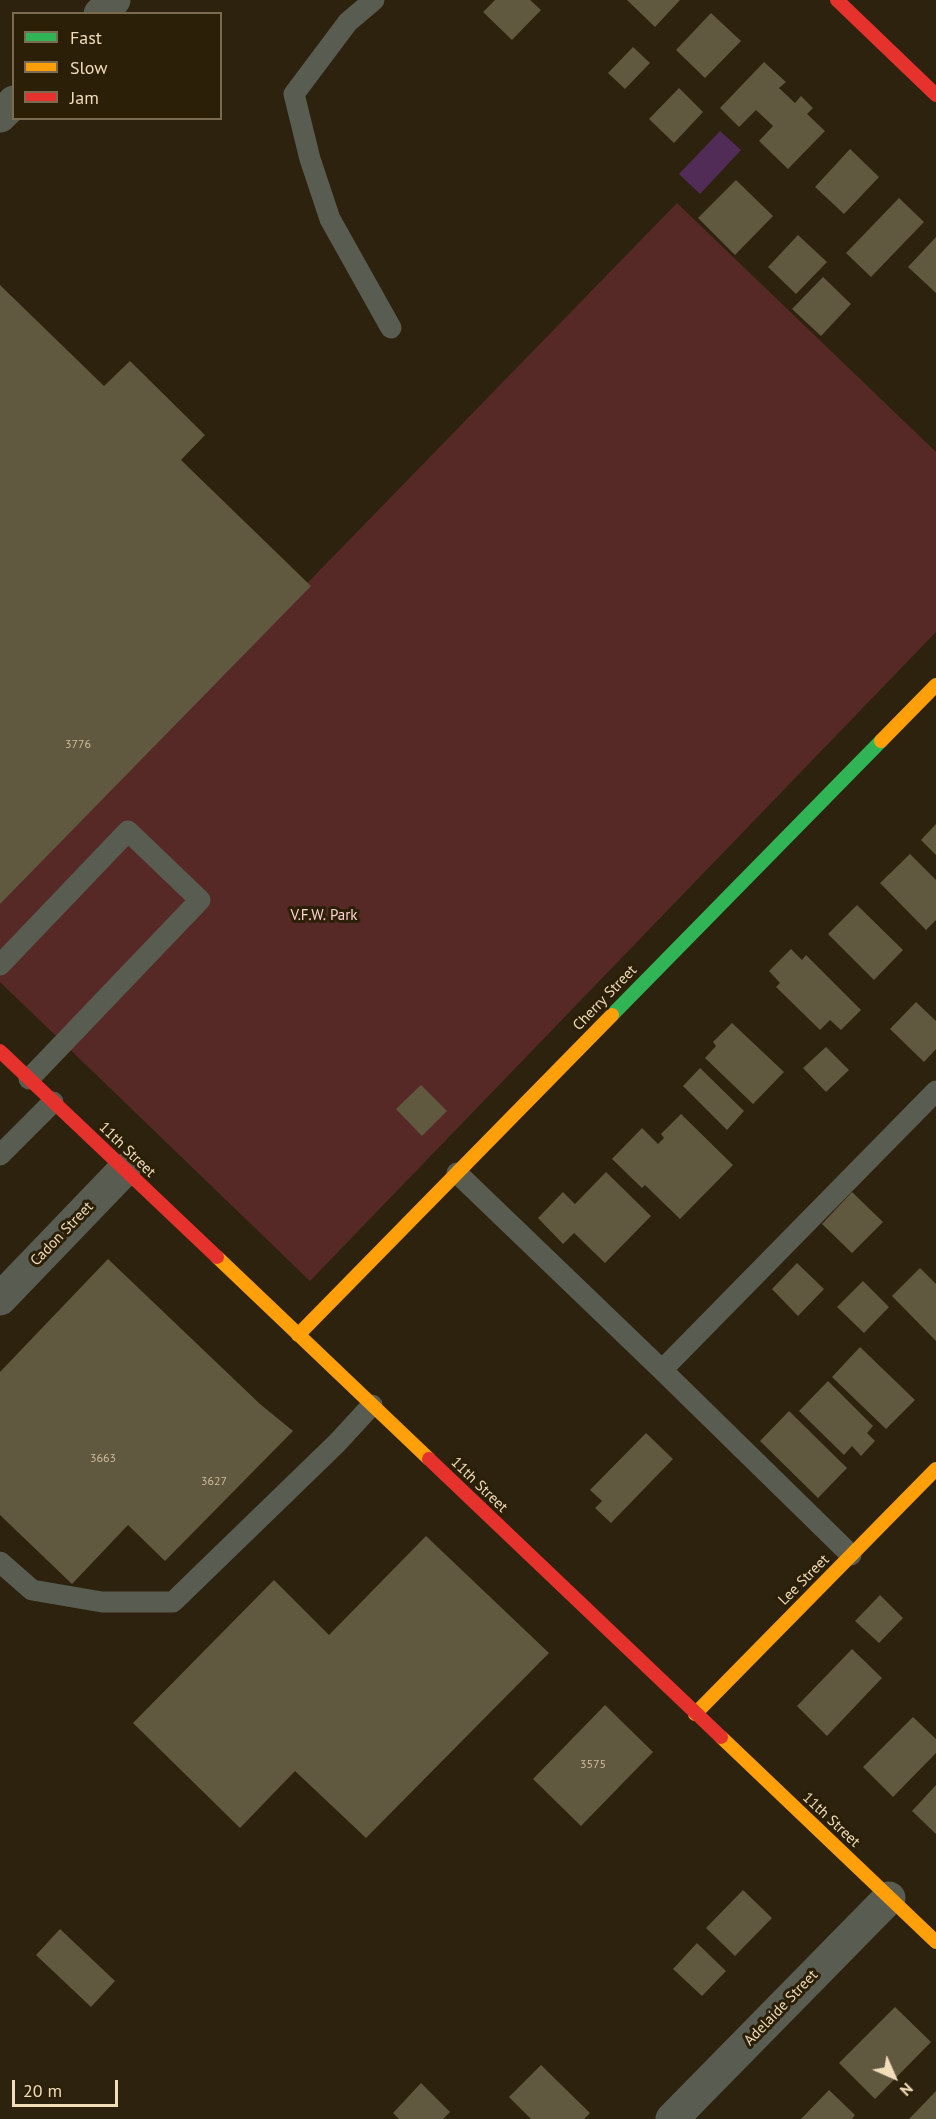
<!DOCTYPE html>
<style>
body{margin:0}
#map{position:relative;width:936px;height:2119px;overflow:hidden;background:#2d220d;font-family:"PT Sans",sans-serif}
canvas{display:block}
.legend{position:absolute;left:12px;top:12px;width:210px;height:108px;box-sizing:border-box;background:#2b1f08;border:2px solid #7b6b50;margin:0;padding:8px 10px;list-style:none;font-size:18px;color:#f2ddbb}
.legend li{display:flex;align-items:center;gap:12px;height:30px}
.legend b{width:30px;border:2px solid #7b6b50}
.north{position:absolute;left:864px;top:2047px;width:60px;height:60px;-webkit-text-stroke:4px #2b1f08;paint-order:stroke;rotate:135deg;font-size:16px;font-weight:700;line-height:24px;text-align:center;color:#f2ddbb}
.north::after{content:'';display:block;margin:auto;width:21px;height:27px;background:#f2ddbb;clip-path:polygon(50% 0,100% 100%,50% 72%,0 100%)}
.scale{position:absolute;left:12px;top:2080px;width:106px;height:27px;box-sizing:border-box;border:3px solid #f2ddbb;border-top:0;padding-left:8px;font-size:18px;line-height:21px;white-space:nowrap;color:#f2ddbb;-webkit-text-stroke:4px #2b1f08;paint-order:stroke}
</style>
<div id="map">
<canvas width="936" height="2119"></canvas>
<ul class="legend">
<li><b style="height:8px;background:#30b455"></b>Fast</li>
<li><b style="height:8px;background:#ff9f0a"></b>Slow</li>
<li><b style="height:8px;background:#e5322d"></b>Jam</li>
</ul>
<div class="north">N</div>
<div class="scale">20 m</div>
</div>
<script>
const ctx = document.querySelector('canvas').getContext('2d');
ctx.lineJoin = 'round';
function paint(path, color) {
  ctx.fillStyle = color;
  ctx.fill(path, 'evenodd');
}
function strokePath(path, color, width, dash) {
  ctx.strokeStyle = color;
  ctx.lineWidth = width;
  ctx.lineCap = dash ? 'butt' : 'round';
  ctx.setLineDash(dash || []);
  ctx.stroke(path);
}
function write(font, color, halo, rows, align = 'center') {
  ctx.font = font + ' "PT Sans",sans-serif';
  ctx.lineWidth = 6;
  ctx.setLineDash([]);
  ctx.textBaseline = 'middle';
  ctx.strokeStyle = halo;
  ctx.fillStyle = color;
  for (const [text, x, y, turn = 0] of rows) {
    ctx.save();
    ctx.translate(x, y);
    ctx.rotate((+turn || 0) * Math.PI / 180);
    ctx.textAlign = isNaN(turn) ? turn : align;
    if (halo) ctx.strokeText(text, 0, 0);
    ctx.fillText(text, 0, 0);
    ctx.restore();
  }
}
paint(new Path2D(`
 M 677,203 L 936,452 L 936,632 L 310,1281 L 0,982 L 0,899 Z`), '#562927');
paint(new Path2D(`
 M 720,131 L 741,150 L 700,194 L 679,174 Z`), '#502c56');
paint(new Path2D(`
 M 495,0 L 530,0 L 541,10 L 512,40 L 483,12 Z
 M 627,0 L 680,0 L 655,27 Z
 M 711,13 L 741,41 L 705,78 L 676,50 Z
 M 633,47 L 650,63 L 625,89 L 608,73 Z
 M 764,62 L 786,82 L 779,88 L 795,103 L 801,96 L 813,108 L 807,114 L 825,131 L 788,169 L 759,141 L 773,126 L 756,110 L 739,127 L 720,108 Z
 M 679,88 L 703,112 L 674,143 L 649,119 Z
 M 850,149 L 879,177 L 844,214 L 815,187 Z
 M 736,180 L 773,216 L 735,255 L 698,218 Z
 M 899,198 L 924,222 L 871,277 L 846,253 Z
 M 798,235 L 827,262 L 796,294 L 768,267 Z
 M 936,237 L 936,293 L 908,267 Z
 M 823,277 L 851,304 L 821,336 L 792,309 Z
 M 0,285 L 104,386 L 130,361 L 205,435 L 181,460 L 311,586 L 0,904 Z
 M 936,824 L 936,855 L 921,840 Z
 M 910,854 L 936,880 L 936,920 L 926,930 L 880,883 Z
 M 857,905 L 903,950 L 874,980 L 828,934 Z
 M 791,949 L 802,960 L 806,955 L 861,1010 L 841,1030 L 830,1020 L 820,1030 L 776,987 L 780,983 L 769,971 Z
 M 916,1002 L 936,1021 L 936,1049 L 924,1062 L 890,1029 Z
 M 732,1023 L 784,1072 L 753,1104 L 705,1058 L 716,1046 L 713,1042 Z
 M 826,1047 L 849,1070 L 826,1092 L 803,1068 Z
 M 700,1068 L 744,1111 L 727,1130 L 683,1086 Z
 M 421,1085 L 447,1111 L 422,1136 L 396,1109 Z
 M 681,1114 L 733,1165 L 680,1219 L 645,1185 L 642,1188 L 612,1159 L 642,1128 L 658,1144 L 664,1138 L 661,1134 Z
 M 606,1172 L 651,1216 L 605,1263 L 574,1233 L 563,1244 L 538,1218 L 563,1192 L 575,1204 Z
 M 852,1192 L 883,1222 L 852,1253 L 822,1224 Z
 M 108,1259 L 260,1404 L 293,1431 L 165,1561 L 128,1525 L 72,1584 L 0,1515 L 0,1372 Z
 M 797,1263 L 824,1289 L 798,1316 L 772,1289 Z
 M 920,1268 L 936,1284 L 936,1341 L 892,1296 Z
 M 863,1281 L 889,1307 L 864,1333 L 837,1307 Z
 M 860,1347 L 915,1400 L 886,1429 L 832,1377 Z
 M 828,1381 L 873,1426 L 867,1433 L 875,1441 L 861,1456 L 852,1446 L 844,1455 L 799,1411 Z
 M 789,1411 L 847,1468 L 818,1498 L 760,1441 Z
 M 646,1433 L 673,1459 L 611,1523 L 595,1508 L 602,1501 L 590,1490 Z
 M 426,1536 L 549,1653 L 366,1838 L 295,1771 L 240,1828 L 133,1723 L 274,1580 L 329,1635 Z
 M 880,1595 L 903,1618 L 879,1643 L 855,1621 Z
 M 852,1649 L 882,1678 L 827,1736 L 797,1706 Z
 M 605,1705 L 653,1752 L 581,1826 L 533,1779 Z
 M 913,1717 L 936,1739 L 936,1753 L 893,1797 L 863,1767 Z
 M 936,1785 L 936,1834 L 912,1811 Z
 M 743,1890 L 772,1918 L 735,1956 L 706,1928 Z
 M 60,1929 L 115,1981 L 91,2007 L 36,1955 Z
 M 697,1943 L 726,1971 L 702,1996 L 673,1969 Z
 M 895,2007 L 931,2042 L 875,2099 L 839,2063 Z
 M 541,2065 L 590,2113 L 584,2119 L 531,2119 L 509,2097 Z
 M 421,2083 L 450,2112 L 443,2119 L 399,2119 L 393,2113 Z
 M 829,2090 L 855,2115 L 852,2119 L 801,2119 Z
 M 936,2091 L 936,2119 L 909,2119 Z`), '#60583f');
strokePath(new Path2D(`
 M 374,0 L 348,22 L 294,94 L 310,159 L 330,219 L 391,328
 M 0,965 L 128,831 L 200,900 L 29,1079
 M 0,1155 L 53,1102
 M 457,1173 L 662,1370 L 936,1091
 M 662,1370 L 851,1555
 M 0,1562 L 32,1590 L 102,1602 L 173,1602 L 337,1443 L 372,1405`), '#585c51', 21);
strokePath(new Path2D(`
 M 100,14 L 114,0
 M 0,116 L 14,102
 M 0,1299 L 124,1170
 M 672,2119 L 889,1898`), '#585c51', 33);
strokePath(new Path2D(`
 M 612,1015 L 881,741`), '#30b455', 14);
strokePath(new Path2D(`
 M 881,741 L 936,685
 M 217,1257 L 429,1459
 M 298,1335 L 612,1015
 M 695,1714 L 936,1469
 M 721,1737 L 936,1942`), '#ff9f0a', 14);
strokePath(new Path2D(`
 M 837,0 L 936,95
 M 0,1051 L 217,1257
 M 429,1459 L 721,1737`), '#e5322d', 14);
write('12px', '#cebc9c', null, [
 ["3776",78,745],
 ["3663",103,1459],
 ["3627",214,1482],
 ["3575",593,1765]
]);
write('15px', '#fdd2d1', '#2b1f08', [
 ["V.F.W. Park",324,916]
]);
write('15px', '#f2ddbb', '#2b1f08', [
 ["Cherry Street",605,998,-46],
 ["11th Street",127,1150,44],
 ["Cadon Street",62,1234,-46],
 ["11th Street",479,1485,44],
 ["Lee Street",804,1580,-45],
 ["11th Street",831,1820,43],
 ["Adelaide Street",781,2008,-46]
]);
</script>
